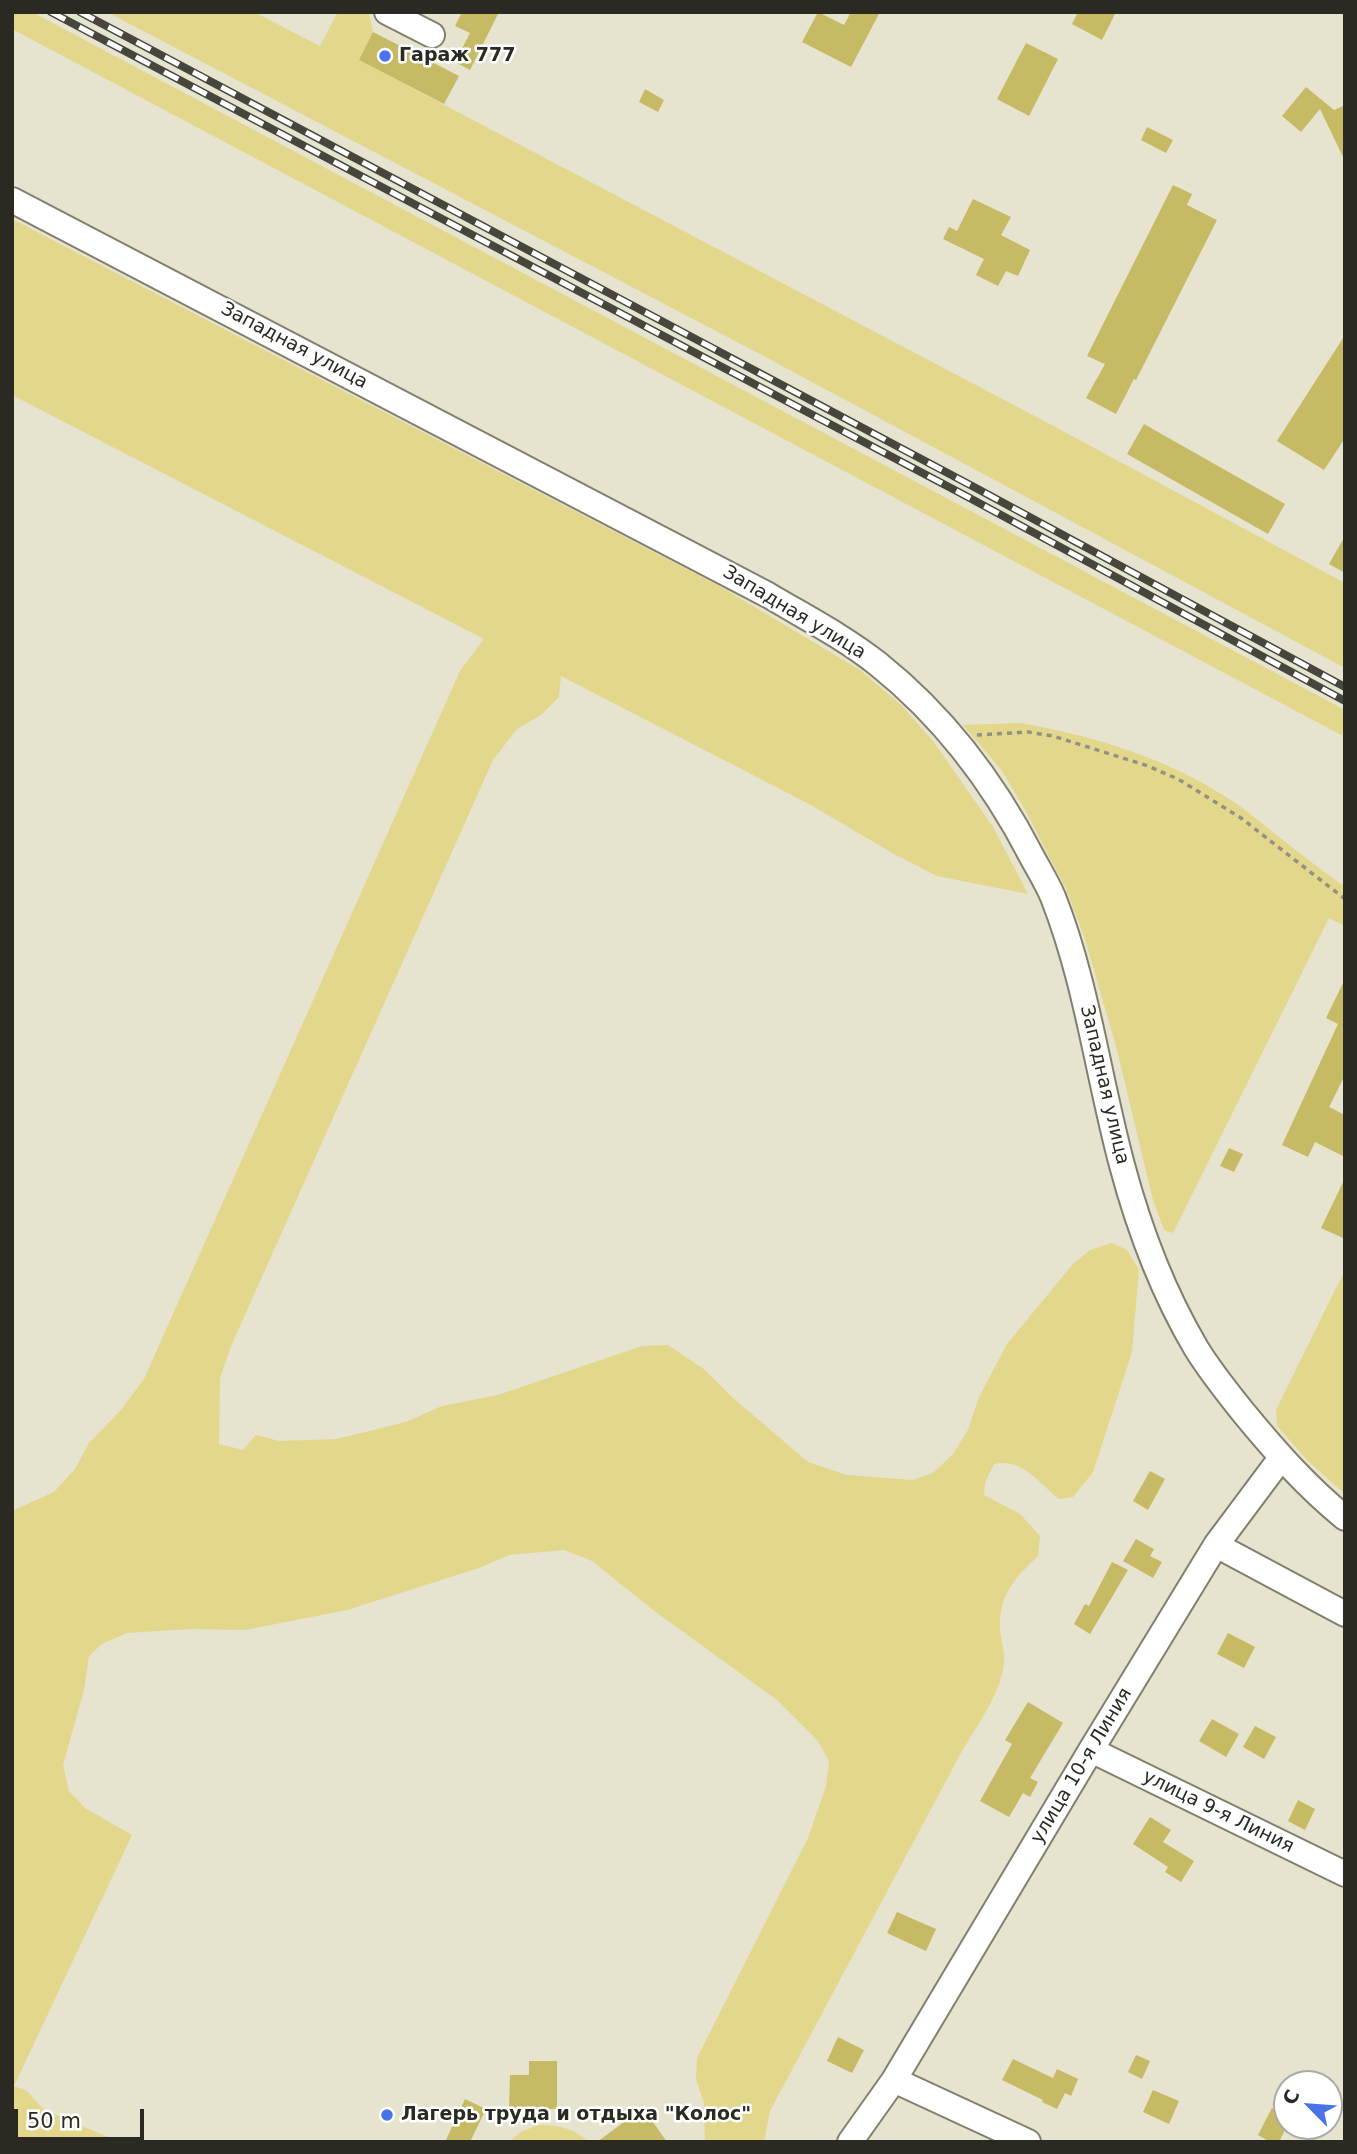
<!DOCTYPE html>
<meta charset="utf-8">
<style>
body{margin:0}
#map{position:relative;width:1357px;height:2154px;overflow:hidden;background:#e6e3cf;font-family:"DejaVu Sans",sans-serif}
canvas{display:block}
.frame{position:absolute;inset:0;border:14px solid #2b2a22;pointer-events:none}
.north{position:absolute;left:1273px;top:2070px;width:70px;height:70px;box-sizing:border-box;background:#fff;border:2px solid #aaaaa7;border-radius:50%;rotate:295deg;font-size:19px;font-weight:700;line-height:28px;text-align:center;color:#2b2a22}
.north::after{content:'';display:block;margin:auto;width:24px;height:32px;background:#4874e7;clip-path:polygon(50% 0,100% 100%,50% 72%,0 100%)}
.scale{position:absolute;left:14px;top:2109px;width:130px;height:32px;box-sizing:border-box;border:4px solid #2b2a22;border-top:0;padding-left:9px;font-size:21px;line-height:24px;white-space:nowrap;color:#2b2a22;-webkit-text-stroke:5px #fff;paint-order:stroke}
</style>
<div id="map">
<canvas width="1357" height="2154"></canvas>
<div class="frame"></div>
<div class="north">С</div>
<div class="scale">50 m</div>
</div>
<script>
const ctx = document.querySelector('canvas').getContext('2d');
ctx.lineJoin = 'round';
function paint(path, color) {
  ctx.fillStyle = color;
  ctx.fill(path, 'evenodd');
}
function strokePath(path, color, width, dash) {
  ctx.strokeStyle = color;
  ctx.lineWidth = width;
  ctx.lineCap = dash ? 'butt' : 'round';
  ctx.setLineDash(dash || []);
  ctx.stroke(path);
}
function write(font, color, halo, rows, align = 'center') {
  ctx.font = font + ' "DejaVu Sans",sans-serif';
  ctx.lineWidth = 5;
  ctx.setLineDash([]);
  ctx.textBaseline = 'middle';
  ctx.strokeStyle = halo;
  ctx.fillStyle = color;
  for (const [text, x, y, turn = 0] of rows) {
    ctx.save();
    ctx.translate(x, y);
    ctx.rotate((+turn || 0) * Math.PI / 180);
    ctx.textAlign = isNaN(turn) ? turn : align;
    if (halo) ctx.strokeText(text, 0, 0);
    ctx.fillText(text, 0, 0);
    ctx.restore();
  }
}
paint(new Path2D(`
 M 12,12 L 32,12 L 1345,710 L 1345,737 L 12,29 Z
 M 107,12 L 254,12 L 320,46 L 338,12 L 369,13 L 373,32 L 359,60 L 1046,422 L 1345,583 L 1345,668 L 758,353 Z
 M 12,219 L 721,587 L 860,670 L 901,705 L 933,741 L 993,827 L 1028,894 L 937,876 L 894,854 L 809,804 L 561,676 L 559,697 L 541,715 L 517,729 L 493,760 L 231,1346 L 220,1378 L 219,1444 L 243,1450 L 256,1435 L 279,1441 L 337,1439 L 406,1422 L 442,1406 L 498,1395 L 642,1346 L 668,1345 L 705,1370 L 733,1398 L 808,1462 L 847,1475 L 912,1480 L 933,1473 L 953,1454 L 968,1430 L 979,1397 L 1007,1344 L 1073,1264 L 1090,1250 L 1112,1243 L 1127,1250 L 1139,1270 L 1132,1352 L 1093,1472 L 1073,1497 L 1059,1499 C 1038,1483 1023,1458 994,1464 L 985,1483 L 984,1495 L 1020,1514 L 1040,1536 L 1038,1556 C 1014,1579 999,1594 1000,1630 C 1001,1640 1005,1652 1004,1662 C 1002,1691 977,1726 962,1751 L 770,2111 L 764,2142 L 705,2142 L 704,2103 L 696,2079 L 697,2058 L 808,1838 L 826,1786 L 829,1761 L 818,1741 L 777,1700 L 653,1610 L 592,1561 L 564,1550 L 509,1555 L 479,1568 L 347,1610 L 245,1630 L 190,1629 L 127,1633 L 102,1644 L 89,1656 L 84,1690 L 63,1765 L 69,1791 L 85,1808 L 132,1835 L 14,2086 L 27,2091 L 44,2110 L 120,2142 L 12,2142 L 12,1511 L 54,1492 L 75,1469 L 89,1443 L 121,1410 L 144,1379 L 460,671 L 484,639 L 12,395 Z
 M 1020,723 C 1096,736 1169,759 1234,802 C 1250,813 1265,826 1280,838 C 1302,855 1323,871 1345,887 L 1345,926 L 1329,918 L 1173,1233 L 1164,1230 L 1153,1200 L 1116,1046 L 1085,939 L 1066,889 L 1024,808 L 1002,771 L 963,725 Z
 M 1345,1270 L 1345,1494 L 1308,1461 L 1277,1426 L 1276,1410 Z
 M 538,2125 C 559,2125 573,2128 589,2142 L 509,2142 L 521,2132 Z`), '#e2d78b');
paint(new Path2D(`
 M 462,12 L 499,12 L 470,70 L 455,62 L 470,33 L 455,26 Z
 M 818,12 L 844,25 L 851,12 L 880,12 L 851,67 L 802,42 Z
 M 1078,12 L 1116,12 L 1102,40 L 1072,24 Z
 M 373,32 L 459,76 L 444,104 L 359,60 Z
 M 1026,43 L 1058,59 L 1029,116 L 997,99 Z
 M 1306,87 L 1334,110 L 1345,105 L 1345,161 L 1320,109 L 1301,132 L 1282,116 Z
 M 645,89 L 664,100 L 658,112 L 639,102 Z
 M 1147,127 L 1173,140 L 1166,153 L 1141,140 Z
 M 1173,185 L 1192,194 L 1187,205 L 1217,220 L 1136,380 L 1134,379 L 1116,414 L 1086,398 L 1105,364 L 1087,356 Z
 M 973,199 L 1011,217 L 1001,235 L 1030,250 L 1018,276 L 1006,271 L 998,286 L 976,275 L 984,259 L 943,239 L 949,227 L 957,231 Z
 M 1345,335 L 1345,438 L 1324,470 L 1277,441 Z
 M 1144,424 L 1285,504 L 1268,534 L 1127,454 Z
 M 1345,536 L 1345,573 L 1329,564 Z
 M 1345,979 L 1345,1075 L 1329,1107 L 1345,1115 L 1345,1157 L 1315,1142 L 1308,1157 L 1282,1145 L 1338,1024 L 1326,1018 Z
 M 1229,1148 L 1243,1154 L 1234,1172 L 1220,1166 Z
 M 1345,1178 L 1345,1239 L 1321,1228 Z
 M 1150,1471 L 1165,1479 L 1148,1510 L 1133,1501 Z
 M 1136,1539 L 1154,1549 L 1150,1556 L 1162,1562 L 1153,1578 L 1123,1561 Z
 M 1112,1562 L 1128,1570 L 1090,1634 L 1074,1624 L 1085,1604 L 1089,1606 Z
 M 1228,1633 L 1255,1647 L 1244,1668 L 1217,1654 Z
 M 1028,1702 L 1063,1723 L 1030,1778 L 1038,1782 L 1030,1797 L 1023,1793 L 1009,1817 L 980,1801 L 1012,1744 L 1005,1740 Z
 M 1212,1719 L 1239,1734 L 1226,1757 L 1199,1741 Z
 M 1255,1726 L 1276,1737 L 1264,1759 L 1243,1747 Z
 M 1298,1800 L 1315,1809 L 1305,1830 L 1288,1821 Z
 M 1150,1817 L 1171,1830 L 1163,1842 L 1194,1861 L 1181,1882 L 1165,1872 L 1168,1867 L 1133,1844 Z
 M 897,1912 L 936,1929 L 926,1951 L 887,1933 Z
 M 838,2037 L 864,2050 L 852,2073 L 827,2061 Z
 M 1136,2055 L 1150,2061 L 1142,2079 L 1128,2072 Z
 M 1013,2059 L 1053,2078 L 1057,2069 L 1078,2079 L 1071,2096 L 1065,2093 L 1057,2109 L 1042,2102 L 1043,2100 L 1002,2080 Z
 M 529,2061 L 557,2061 L 557,2109 L 509,2109 L 510,2075 L 529,2075 Z
 M 1153,2090 L 1179,2101 L 1169,2124 L 1143,2112 Z
 M 465,2099 L 486,2109 L 470,2142 L 445,2142 Z
 M 643,2108 L 667,2142 L 597,2142 Z
 M 1272,2108 L 1287,2116 L 1287,2126 L 1279,2142 L 1270,2142 L 1258,2135 Z`), '#c7ba64');
const minor = new Path2D(`
 M 387,12 L 432,35
 M 12,200 L 768,595 C 805,617 844,637 878,664 C 943,716 994,783 1032,857 C 1039,870 1047,883 1053,897 C 1087,983 1098,1076 1122,1165 C 1139,1229 1163,1292 1196,1348 C 1210,1371 1227,1392 1243,1412 C 1275,1451 1306,1486 1345,1518
 M 1216,1545 L 1345,1614
 M 1091,1750 L 1345,1874
 M 894,2080 L 1028,2142
 M 850,2142 L 894,2080 L 1091,1750 L 1216,1545 L 1281,1458`);
strokePath(minor, '#82806d', 28);
strokePath(new Path2D(`
 M 977,735 L 1028,732 L 1053,736 L 1148,766 L 1178,779 L 1241,818 L 1345,899`), '#939183', 3.5, [5, 5]);
strokePath(minor, '#fff', 24);
const rail = new Path2D(`
 M 51,12 L 966,496 L 1345,701
 M 80,12 L 974,487 L 1345,687`);
strokePath(rail, '#47463c', 8);
strokePath(rail, '#fff', 5, [16]);
for (const [x, y, r, color] of [
 [385,56,7,"#4874e7"],
 [387,2115,7,"#4874e7"]
]) {
  const dot = new Path2D();
  dot.arc(x, y, r, 0, 2 * Math.PI);
  ctx.fillStyle = color;
  ctx.fill(dot);
  strokePath(dot, '#fff', 2.5);
}
write('bold 19px', '#2b2a22', '#fff', [
 ["Гараж 777",399,56],
 ["Лагерь труда и отдыха \"Колос\"",401,2115]
], 'left');
write('19px', '#2b2a22', '#fff', [
 ["Западная улица",294,346,28],
 ["Западная улица",794,613,31],
 ["Западная улица",1104,1085,77],
 ["улица 10-я Линия",1082,1766,-59],
 ["улица 9-я Линия",1218,1812,26]
]);
</script>
